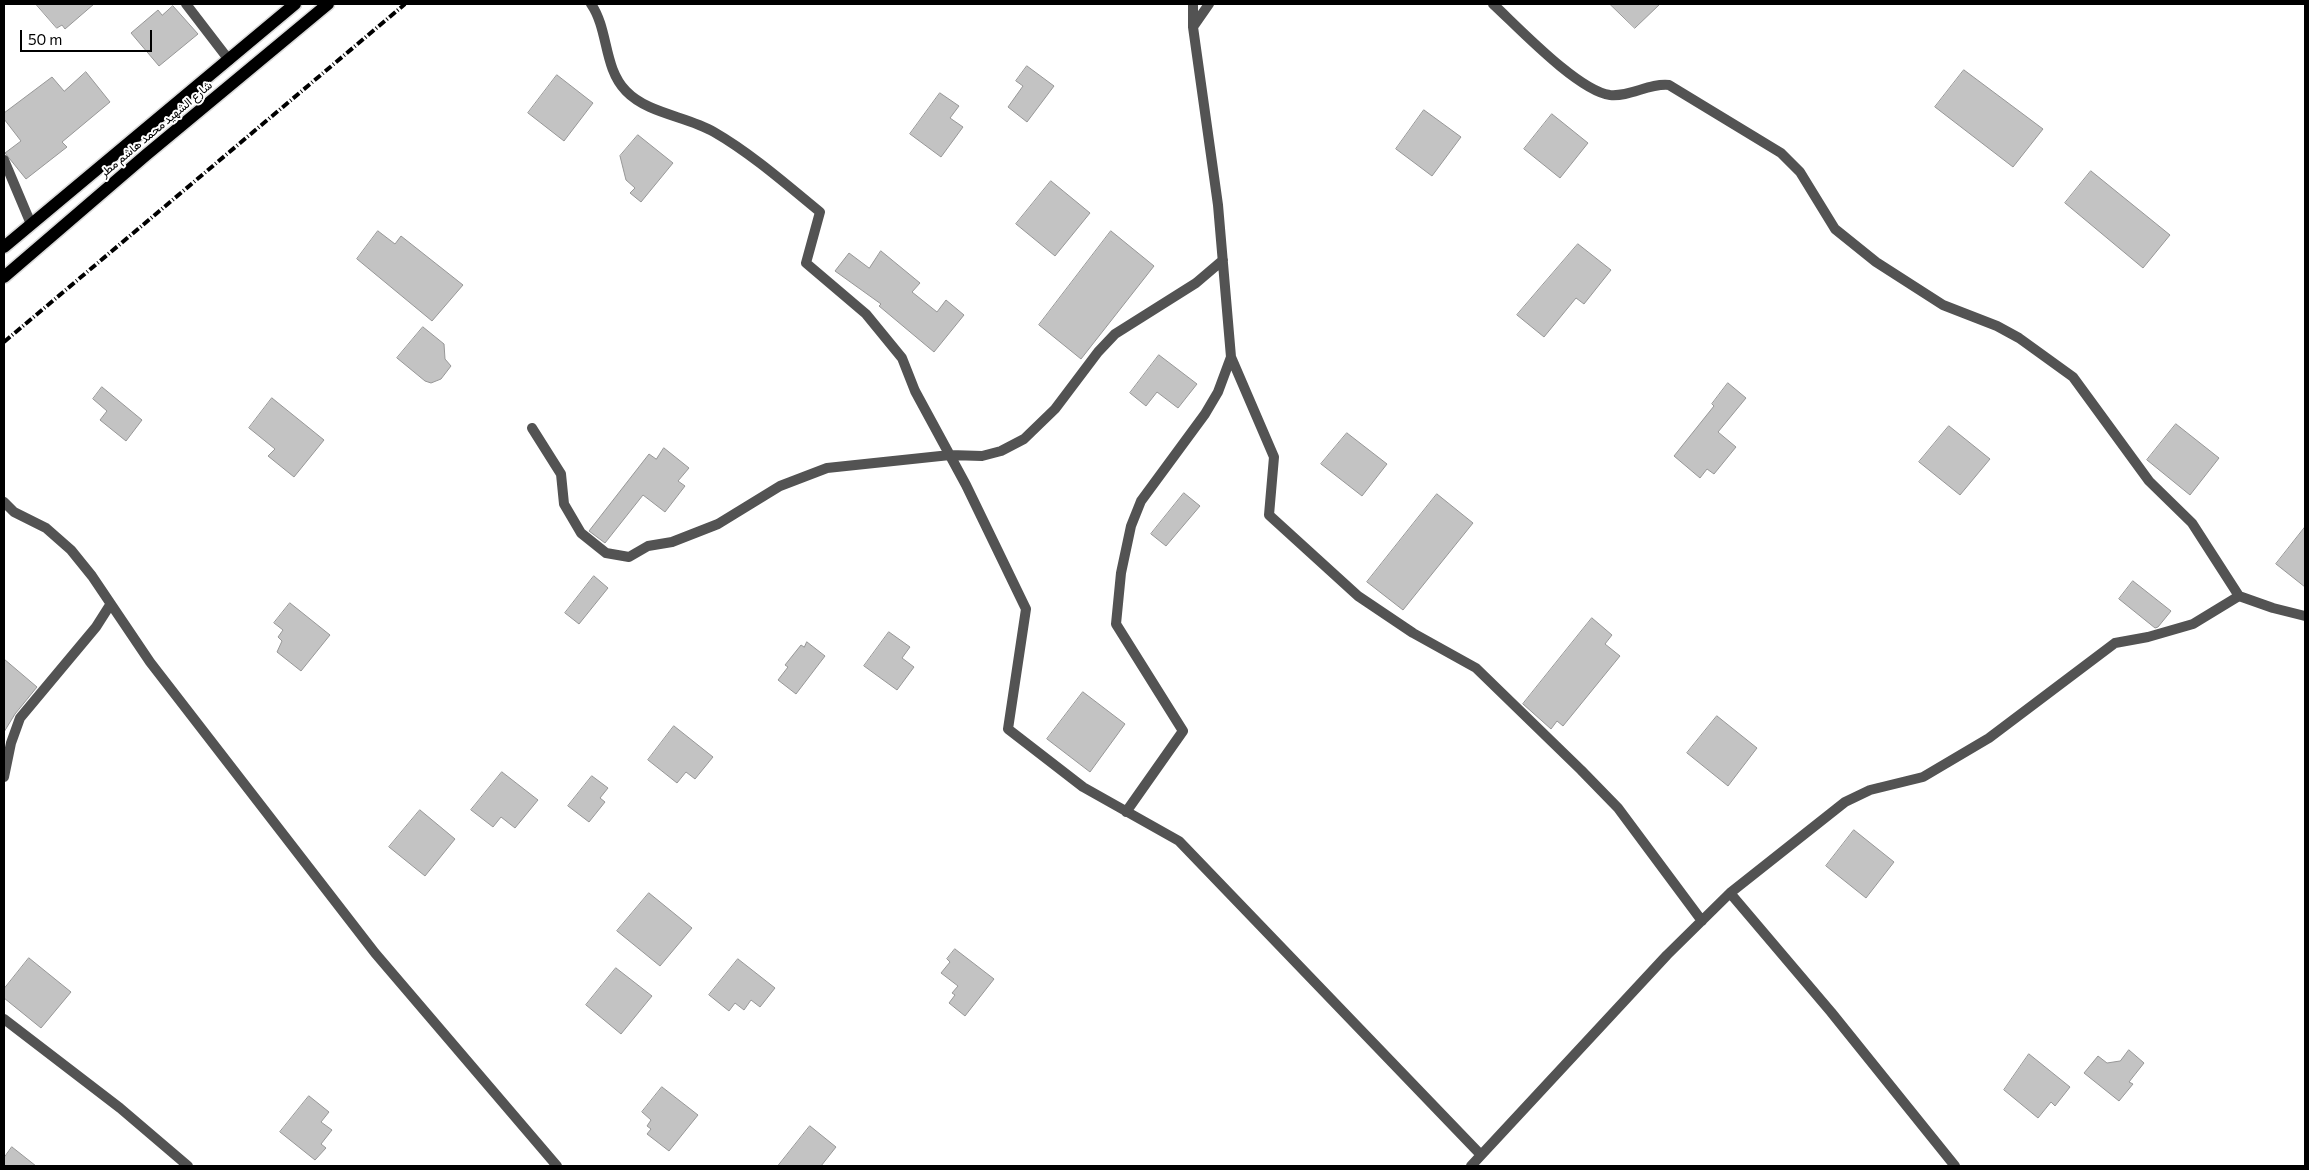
<!DOCTYPE html>
<meta charset="utf-8">
<style>
body{margin:0}
#map{position:relative;width:2309px;height:1170px;overflow:hidden;background:#fff;font-family:Commissioner,sans-serif}
canvas{display:block}
.frame{position:absolute;inset:0;border:5px solid #000;pointer-events:none}
.scale{position:absolute;left:20px;top:30px;width:132px;height:22px;box-sizing:border-box;border:2px solid #000;border-top:0;padding-left:6px;font-size:15px;line-height:18px;white-space:nowrap;color:#000;-webkit-text-stroke:4px #fff;paint-order:stroke}
</style>
<div id="map">
<canvas width="2309" height="1170"></canvas>
<div class="frame"></div>
<div class="scale">50 m</div>
</div>
<script>
const ctx = document.querySelector('canvas').getContext('2d');
ctx.lineJoin = 'round';
function paint(path, color) {
  ctx.fillStyle = color;
  ctx.fill(path, 'evenodd');
}
function strokePath(path, color, width, dash) {
  ctx.strokeStyle = color;
  ctx.lineWidth = width;
  ctx.lineCap = dash ? 'butt' : 'round';
  ctx.setLineDash(dash || []);
  ctx.stroke(path);
}
function write(font, color, halo, rows, align = 'center') {
  ctx.font = font + ' Commissioner,Vazirmatn,sans-serif';
  ctx.lineWidth = 4;
  ctx.setLineDash([]);
  ctx.textBaseline = 'middle';
  ctx.strokeStyle = halo;
  ctx.fillStyle = color;
  for (const [text, x, y, turn = 0] of rows) {
    ctx.save();
    ctx.translate(x, y);
    ctx.rotate((+turn || 0) * Math.PI / 180);
    ctx.textAlign = isNaN(turn) ? turn : align;
    if (halo) ctx.strokeText(text, 0, 0);
    ctx.fillText(text, 0, 0);
    ctx.restore();
  }
}
const building = new Path2D(`
 M 36,4 L 94,4 L 65,29 L 62,25 L 57,28 Z
 M 1610,4 L 1660,4 L 1635,28 Z
 M 173,6 L 198,34 L 159,66 L 131,33 L 158,10 L 162,15 Z
 M 1027,66 L 1054,86 L 1027,122 L 1008,107 L 1023,86 L 1016,81 Z
 M 1964,70 L 2043,129 L 2013,167 L 1935,107 Z
 M 86,72 L 110,102 L 62,142 L 67,147 L 26,179 L 5,153 L 21,141 L 4,119 L 4,113 L 52,77 L 64,91 Z
 M 557,75 L 593,103 L 564,141 L 528,113 Z
 M 940,93 L 959,106 L 950,118 L 963,127 L 941,157 L 910,134 Z
 M 1424,110 L 1461,137 L 1432,176 L 1396,149 Z
 M 1552,114 L 1588,143 L 1560,178 L 1524,149 Z
 M 638,135 L 673,163 L 641,202 L 630,193 L 635,188 L 626,180 L 620,156 Z
 M 2091,171 L 2170,235 L 2143,268 L 2065,203 Z
 M 1051,181 L 1090,213 L 1055,256 L 1016,224 Z
 M 378,231 L 395,244 L 401,236 L 463,285 L 432,321 L 357,259 Z
 M 1111,231 L 1154,266 L 1081,359 L 1039,325 Z
 M 1578,244 L 1611,270 L 1584,304 L 1576,298 L 1544,337 L 1517,315 Z
 M 881,251 L 920,283 L 912,292 L 937,312 L 946,300 L 964,315 L 934,352 L 879,306 L 881,304 L 835,271 L 849,253 L 869,268 Z
 M 423,327 L 444,344 L 445,359 L 451,366 L 441,379 L 431,383 L 425,381 L 397,358 Z
 M 1159,355 L 1197,384 L 1178,408 L 1157,392 L 1146,406 L 1130,393 Z
 M 1728,383 L 1746,398 L 1718,432 L 1736,447 L 1714,474 L 1707,469 L 1700,478 L 1674,456 L 1714,406 L 1712,404 Z
 M 102,387 L 142,420 L 126,441 L 100,420 L 107,411 L 93,399 Z
 M 272,398 L 324,440 L 294,477 L 268,456 L 275,449 L 249,428 Z
 M 2176,424 L 2219,458 L 2190,495 L 2147,460 Z
 M 1949,426 L 1990,459 L 1960,495 L 1919,462 Z
 M 1347,433 L 1387,464 L 1362,496 L 1321,464 Z
 M 664,448 L 689,468 L 678,481 L 685,486 L 665,512 L 643,495 L 605,543 L 589,531 L 649,454 L 656,459 Z
 M 1184,493 L 1200,506 L 1166,546 L 1151,534 Z
 M 1437,494 L 1473,523 L 1403,610 L 1367,582 Z
 M 2305,527 L 2305,587 L 2276,564 Z
 M 594,576 L 608,588 L 579,624 L 565,613 Z
 M 2133,581 L 2171,611 L 2158,627 L 2155,628 L 2119,599 Z
 M 290,603 L 330,635 L 301,671 L 277,652 L 282,641 L 278,637 L 283,630 L 274,623 Z
 M 1592,618 L 1612,635 L 1605,644 L 1620,656 L 1563,726 L 1557,721 L 1551,729 L 1523,704 Z
 M 889,632 L 910,647 L 902,658 L 914,667 L 897,690 L 864,666 Z
 M 807,642 L 825,656 L 796,694 L 778,680 L 788,667 L 785,665 L 801,645 L 804,647 Z
 M 4,659 L 37,687 L 15,714 L 4,732 Z
 M 1083,692 L 1125,724 L 1090,772 L 1047,739 Z
 M 1717,716 L 1757,748 L 1728,786 L 1687,753 Z
 M 674,726 L 713,757 L 695,779 L 686,772 L 677,783 L 648,760 Z
 M 502,772 L 538,800 L 515,828 L 501,817 L 493,827 L 471,810 Z
 M 592,776 L 608,788 L 600,798 L 605,802 L 589,822 L 568,806 Z
 M 420,810 L 455,839 L 425,876 L 389,847 Z
 M 1854,830 L 1894,862 L 1866,898 L 1826,866 Z
 M 649,893 L 692,928 L 660,966 L 617,931 Z
 M 955,949 L 994,979 L 965,1016 L 949,1003 L 955,995 L 952,993 L 958,986 L 941,973 L 950,962 L 947,959 Z
 M 29,958 L 71,992 L 41,1028 L 4,998 L 4,989 Z
 M 738,959 L 775,988 L 760,1007 L 751,1000 L 744,1010 L 735,1003 L 729,1011 L 709,995 Z
 M 616,968 L 652,996 L 621,1034 L 586,1005 Z
 M 2129,1050 L 2144,1063 L 2129,1082 L 2133,1084 L 2119,1101 L 2084,1073 L 2098,1056 L 2107,1063 L 2120,1061 Z
 M 2029,1054 L 2070,1087 L 2055,1106 L 2051,1102 L 2038,1118 L 2004,1090 Z
 M 662,1087 L 698,1115 L 669,1151 L 647,1134 L 651,1129 L 647,1126 L 651,1120 L 642,1112 Z
 M 309,1096 L 329,1112 L 321,1122 L 332,1130 L 321,1144 L 326,1148 L 315,1160 L 280,1132 Z
 M 810,1126 L 836,1147 L 821,1166 L 778,1166 Z
 M 12,1147 L 36,1166 L 4,1166 L 4,1158 Z`);
paint(building, '#c3c3c3');
strokePath(building, '#979797', 1);
const primary = new Path2D(`
 M 4,247 L 295,4
 M 4,277 L 146,155 L 328,4`);
strokePath(primary, '#dbdbdb', 15);
strokePath(new Path2D(`
 M 186,4 L 229,60
 M 591,4 C 609,30 603,67 626,91 C 648,114 687,116 714,132 C 752,154 787,185 820,212 L 806,263 L 866,314 L 902,358 L 915,391 L 966,485 L 1026,609 L 1008,729 L 1083,787 L 1179,841 L 1481,1155
 M 1193,4 L 1193,27 L 1218,205 L 1231,357 L 1274,457 L 1269,515 L 1358,596 L 1413,633 L 1476,668 L 1581,770 L 1618,808 L 1702,921
 M 1493,4 C 1517,26 1578,91 1610,95 C 1630,97 1649,83 1669,85 L 1781,153 L 1800,172 L 1835,229 L 1876,262 L 1943,305 L 1997,326 L 2019,338 L 2073,377 L 2149,481 L 2192,523 L 2239,596 L 2273,608 L 2305,616
 M 1193,27 L 1209,4
 M 4,160 L 31,224
 M 532,428 L 561,474 L 564,504 L 581,533 L 606,553 L 629,557 L 648,546 L 672,542 L 718,524 L 780,486 L 827,468 L 950,455 L 982,456 L 1001,451 L 1024,439 L 1055,409 L 1098,352 L 1115,334 L 1196,283 L 1223,260
 M 4,502 L 14,512 L 46,528 L 71,550 L 92,576 L 150,662 L 375,953 L 557,1166
 M 4,777 L 11,743 L 20,718 L 96,627 L 110,605
 M 1126,812 L 1183,731 L 1116,624 L 1121,573 L 1131,526 L 1141,501 L 1205,414 L 1218,392 L 1231,357
 M 1730,893 L 1831,1012 L 1955,1166
 M 4,1019 L 120,1108 L 188,1166
 M 1471,1166 L 1667,955 L 1730,893 L 1845,802 L 1870,790 L 1923,777 L 1989,738 L 2115,643 L 2148,637 L 2193,624 L 2239,596`), '#535353', 10);
strokePath(primary, '#000', 12);
strokePath(new Path2D(`
 M 4,342 L 405,4`), '#000', 4, [8, 2.5, 1, 2.5]);
write('12px', '#000', '#fff', [
 ["شارع الشهيد محمد هاشم مطر",156,129,-40]
]);
</script>
